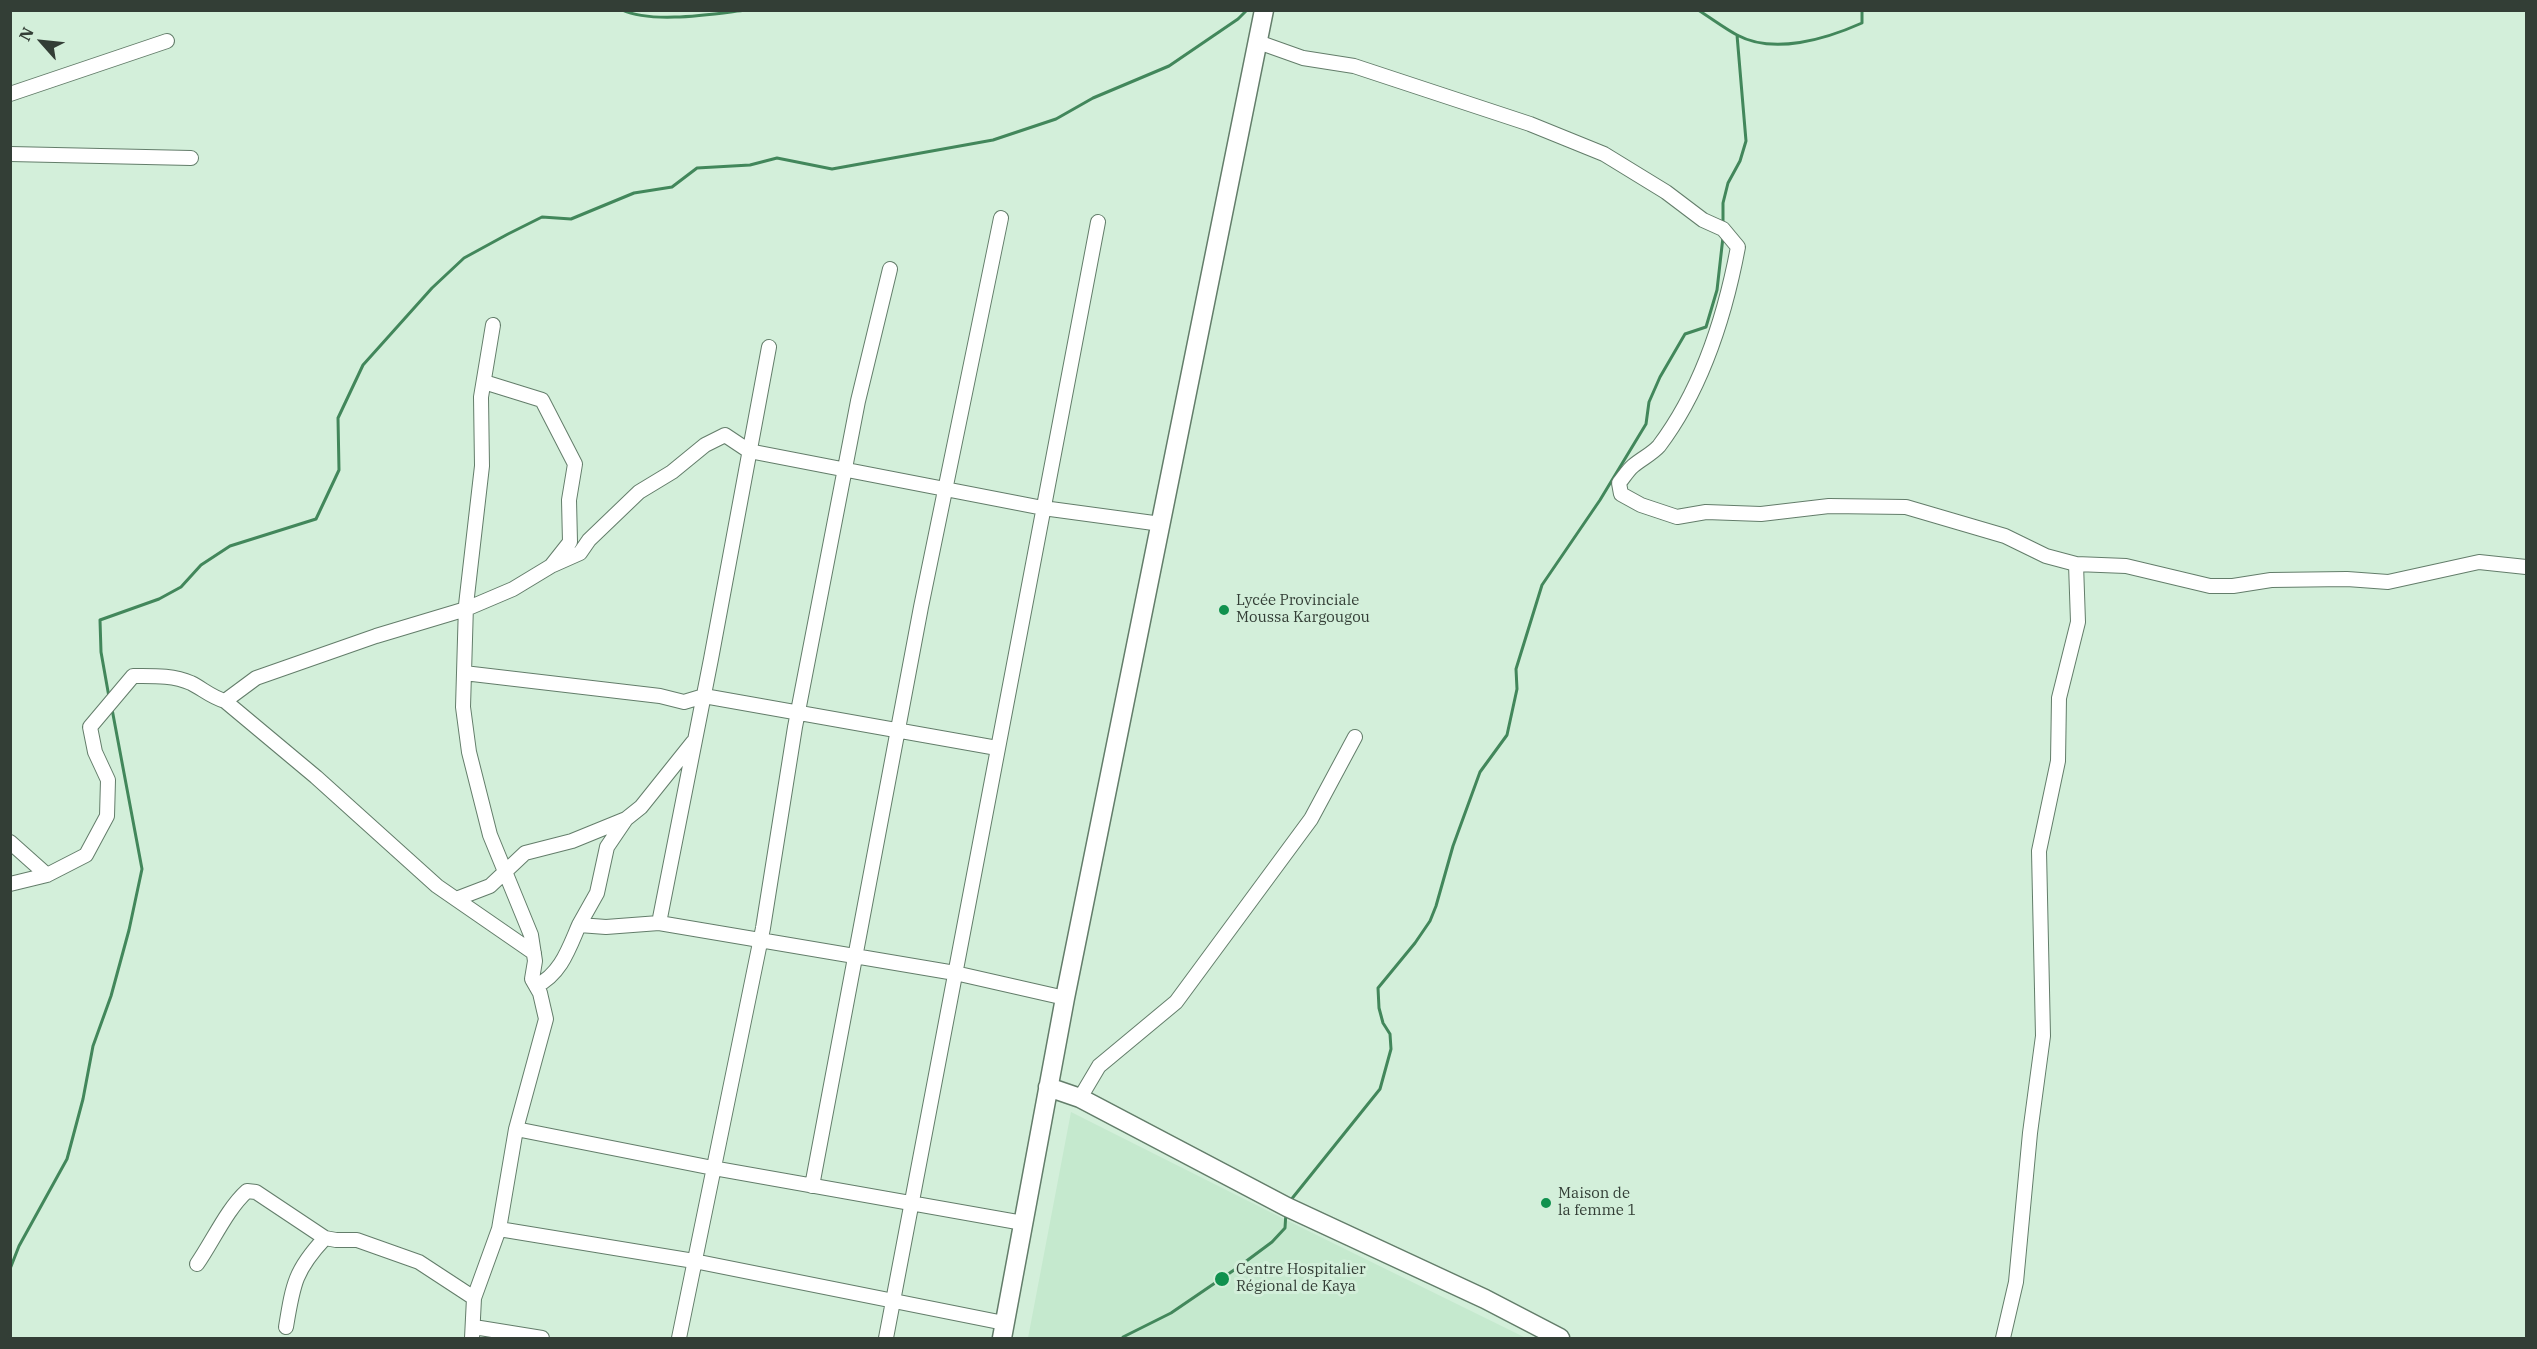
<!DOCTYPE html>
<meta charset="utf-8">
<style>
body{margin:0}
#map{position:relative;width:2537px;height:1349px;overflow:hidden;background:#d3efda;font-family:"IBM Plex Serif",serif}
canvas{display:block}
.frame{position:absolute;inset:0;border:12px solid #333e36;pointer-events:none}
.north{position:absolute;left:12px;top:12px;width:60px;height:60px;-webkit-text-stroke:4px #d3efda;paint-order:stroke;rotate:297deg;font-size:16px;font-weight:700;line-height:24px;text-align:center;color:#333e36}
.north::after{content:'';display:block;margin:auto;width:21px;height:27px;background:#333e36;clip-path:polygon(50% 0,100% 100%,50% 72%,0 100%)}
</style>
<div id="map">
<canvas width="2537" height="1349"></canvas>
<div class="frame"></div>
<div class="north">N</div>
</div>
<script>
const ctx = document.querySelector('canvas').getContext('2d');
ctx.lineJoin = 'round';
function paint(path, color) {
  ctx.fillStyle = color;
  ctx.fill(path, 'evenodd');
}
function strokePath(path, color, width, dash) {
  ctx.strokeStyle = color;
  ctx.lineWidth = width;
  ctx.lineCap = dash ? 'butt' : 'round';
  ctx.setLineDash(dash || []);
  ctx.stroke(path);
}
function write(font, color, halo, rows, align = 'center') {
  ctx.font = font + ' "IBM Plex Serif",serif';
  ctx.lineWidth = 6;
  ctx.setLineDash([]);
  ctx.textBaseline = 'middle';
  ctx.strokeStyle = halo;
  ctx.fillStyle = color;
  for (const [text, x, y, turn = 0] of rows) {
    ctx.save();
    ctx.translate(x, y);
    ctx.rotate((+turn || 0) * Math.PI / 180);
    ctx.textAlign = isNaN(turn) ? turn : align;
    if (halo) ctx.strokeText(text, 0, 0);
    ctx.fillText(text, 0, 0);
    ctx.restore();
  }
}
paint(new Path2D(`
 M 1071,1112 L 1284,1219 L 1526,1338 L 1028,1338 Z`), '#c5e9ce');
strokePath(new Path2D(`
 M 622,10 C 653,24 712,14 746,10
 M 1466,10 L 1498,10
 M 1698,10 C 1711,18 1724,28 1737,35 C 1774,55 1826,39 1862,23 L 1862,10
 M 1723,224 L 1723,203 L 1728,183 L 1740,161 L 1746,141 L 1737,35
 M 109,697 L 101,652 L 100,620 L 159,599 L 181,587 L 201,565 L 230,546 L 316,519 L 339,470 L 338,418 L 363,365 L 432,288 L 464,258 L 508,234 L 542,217 L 571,219 L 634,193 L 672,187 L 697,168 L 750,165 L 777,158 L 832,169 L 993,140 L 1056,119 L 1093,98 L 1169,66 L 1238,19 L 1247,10
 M 1290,1201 L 1380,1089 L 1391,1049 L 1390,1034 L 1383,1023 L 1379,1008 L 1378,988 L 1415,943 L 1430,921 L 1436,906 L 1453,846 L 1480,772 L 1507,735 L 1517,689 L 1516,669 L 1542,585 L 1600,500 L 1646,424 L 1649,402 L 1660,377 L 1685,334 L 1706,327 L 1717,290 L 1723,237
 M 10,1269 L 19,1246 L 67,1159 L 83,1099 L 93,1046 L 111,996 L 129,930 L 142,869 L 112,709
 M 1123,1337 L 1171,1313 L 1237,1268 L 1272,1242 L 1285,1228 L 1286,1212`), '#42875b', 3);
const street = new Path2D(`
 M 1258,42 L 1303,58 L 1354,66 L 1530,124 L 1604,154 L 1666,192 L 1703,220 L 1723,229 L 1738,247 C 1725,316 1702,389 1659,446 C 1652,454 1641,459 1633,466 C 1628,470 1624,477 1619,483 L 1621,494 L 1641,505 L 1677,517 L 1706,512 L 1761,514 L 1829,506 L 1906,507 L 2005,536 L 2046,556 L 2076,564 L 2126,566 L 2210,586 L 2233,586 L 2271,580 L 2347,579 L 2388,582 L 2479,562 L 2526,567
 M 10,94 L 167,41
 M 10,154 L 191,158
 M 493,325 L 481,397 L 482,466 L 466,605 L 463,707 L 469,752 L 490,835 L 531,935 L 535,961 L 532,979 L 540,993 L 546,1019 L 516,1129 L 499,1229 L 694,1261 L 1004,1323
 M 484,382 L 542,400 L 575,464 L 569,500 L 570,542 L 551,566 L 513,589 L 466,609 L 376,636 L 256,678 L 225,701 L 316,777 L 437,886 L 534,953
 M 553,565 L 580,553 L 589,540 L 639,492 L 672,472 L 705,445 L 725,435 L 749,451 L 1043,508 L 1161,524
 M 464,673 L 660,696 L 684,702 L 704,696 L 997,748
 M 10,842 L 47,875
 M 10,884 L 47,875 L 86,855 L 107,816 L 108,780 L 95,752 L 90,727 L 133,676 C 153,676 173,675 191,683 C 203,689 211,697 225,701
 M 456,899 L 490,886 L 525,853 L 572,841 L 626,819
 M 659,923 L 711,659 L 769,347
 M 579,925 L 597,893 L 607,847 L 626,819 L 641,807 L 693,742
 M 536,986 C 561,974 569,948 579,925 L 606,927 L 659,923 L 955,973 L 1065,998
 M 1080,1098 L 1099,1066 L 1176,1002 L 1311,819 L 1355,737
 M 516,1129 L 713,1168 L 1023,1223
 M 812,1186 L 921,607 L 1001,218
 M 197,1264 C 213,1241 227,1209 247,1191 L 256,1192 L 325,1238 L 336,1240 L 357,1240 L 419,1262 L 474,1298
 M 286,1327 C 293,1284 295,1270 325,1238
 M 474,1327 L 542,1338
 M 472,1338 L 474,1298 L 499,1229
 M 679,1338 L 763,928 L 795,727 L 858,401 L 890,269
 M 886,1338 L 1098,222
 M 2003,1338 L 2016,1282 L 2030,1133 L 2043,1036 L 2039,851 L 2058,761 L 2059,698 L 2078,622 L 2076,564`);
const secondary = new Path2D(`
 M 1048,1087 L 1080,1098 L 1287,1207 L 1485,1299 L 1560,1338
 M 1002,1338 L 1065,998 L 1264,10`);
strokePath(street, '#637d6a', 16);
strokePath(secondary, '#637d6a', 21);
strokePath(street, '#fff', 14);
strokePath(secondary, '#fff', 18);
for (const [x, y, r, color] of [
 [1224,610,6,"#10914e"],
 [1546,1203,6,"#10914e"],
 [1222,1279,8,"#10914e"]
]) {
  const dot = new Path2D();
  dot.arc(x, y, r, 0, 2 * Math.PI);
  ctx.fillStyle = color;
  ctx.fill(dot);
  strokePath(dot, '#d3efda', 2);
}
write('15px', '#333e36', '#d3efda', [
 ["Lycée Provinciale",1236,601],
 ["Moussa Kargougou",1236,618],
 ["Maison de",1558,1194],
 ["la femme 1",1558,1211],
 ["Centre Hospitalier",1236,1270],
 ["Régional de Kaya",1236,1287]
], 'left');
</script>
